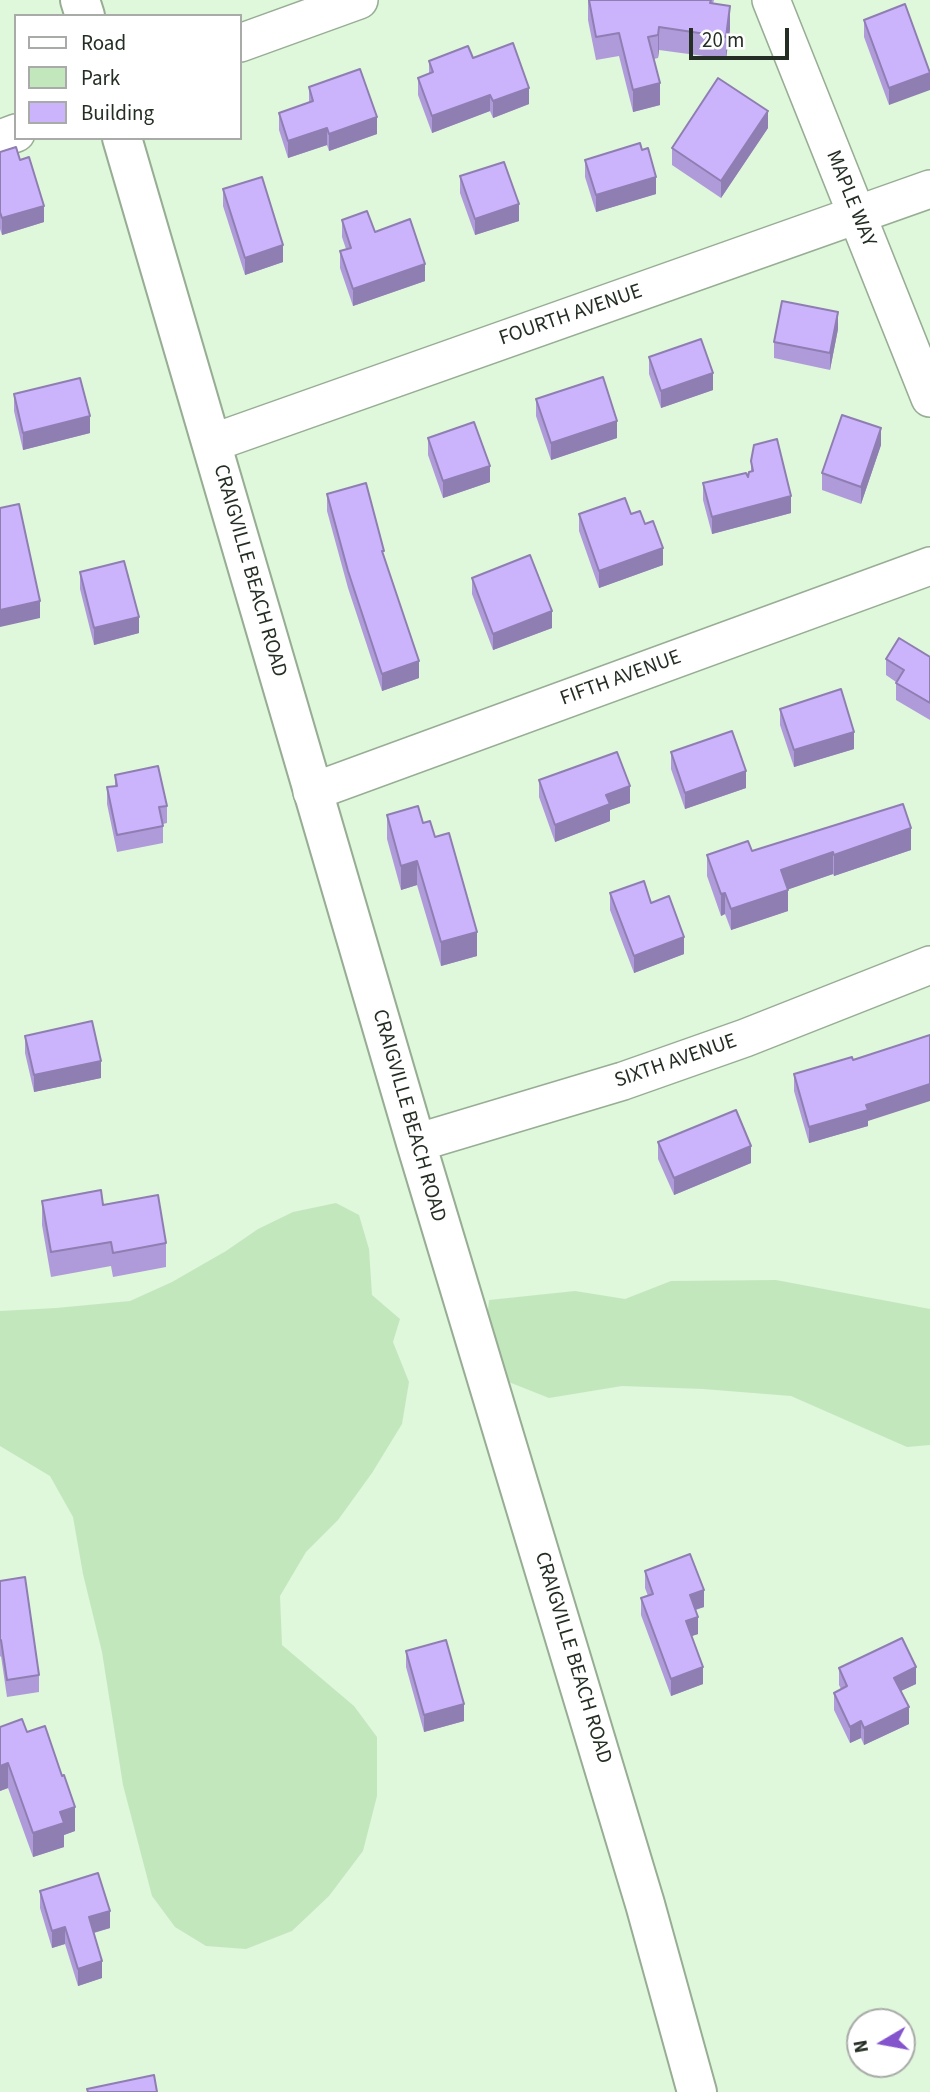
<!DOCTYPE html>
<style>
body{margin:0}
#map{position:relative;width:930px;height:2092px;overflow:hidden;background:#dff7db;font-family:"Source Sans 3",sans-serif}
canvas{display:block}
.legend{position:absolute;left:14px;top:14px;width:228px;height:126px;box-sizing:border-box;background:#fff;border:2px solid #a8aba7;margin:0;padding:9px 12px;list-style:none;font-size:21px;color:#252e24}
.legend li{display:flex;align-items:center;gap:14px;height:35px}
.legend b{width:35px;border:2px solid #a8aba7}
.north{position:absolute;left:846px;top:2008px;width:70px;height:70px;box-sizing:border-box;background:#fff;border:2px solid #a8aba7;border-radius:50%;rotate:260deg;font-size:19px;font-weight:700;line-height:28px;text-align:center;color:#252e24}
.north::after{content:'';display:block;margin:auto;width:24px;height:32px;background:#8454cd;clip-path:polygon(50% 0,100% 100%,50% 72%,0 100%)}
.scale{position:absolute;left:689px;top:28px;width:100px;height:32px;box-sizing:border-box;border:4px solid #252e24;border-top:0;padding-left:9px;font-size:21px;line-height:24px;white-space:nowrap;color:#252e24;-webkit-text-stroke:5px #fff;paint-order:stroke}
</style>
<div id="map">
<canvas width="930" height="2092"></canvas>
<ul class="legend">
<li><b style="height:9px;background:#fff"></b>Road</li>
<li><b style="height:19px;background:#c3e7bd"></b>Park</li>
<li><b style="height:19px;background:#ccb4fd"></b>Building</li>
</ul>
<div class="north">N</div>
<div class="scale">20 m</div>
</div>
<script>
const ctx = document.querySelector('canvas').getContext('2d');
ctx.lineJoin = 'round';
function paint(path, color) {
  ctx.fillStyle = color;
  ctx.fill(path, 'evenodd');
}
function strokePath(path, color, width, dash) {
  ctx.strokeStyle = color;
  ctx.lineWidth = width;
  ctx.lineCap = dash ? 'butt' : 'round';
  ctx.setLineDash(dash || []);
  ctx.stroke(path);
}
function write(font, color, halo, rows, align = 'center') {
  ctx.font = font + ' "Source Sans 3",sans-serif';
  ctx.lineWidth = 5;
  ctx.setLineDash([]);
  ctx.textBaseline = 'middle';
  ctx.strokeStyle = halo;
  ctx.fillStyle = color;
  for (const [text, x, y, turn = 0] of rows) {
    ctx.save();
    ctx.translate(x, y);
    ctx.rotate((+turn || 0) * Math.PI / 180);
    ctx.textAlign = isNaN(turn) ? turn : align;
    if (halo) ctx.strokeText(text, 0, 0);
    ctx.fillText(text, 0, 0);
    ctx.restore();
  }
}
paint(new Path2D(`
 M 336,1203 L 359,1215 L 369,1249 L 372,1295 L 400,1319 L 393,1342 L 409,1382 L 402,1424 L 372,1473 L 338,1520 L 306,1552 L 280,1596 L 282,1645 L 354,1706 L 377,1737 L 377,1796 L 363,1851 L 329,1896 L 292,1931 L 246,1949 L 206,1946 L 175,1927 L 152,1896 L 123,1785 L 102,1652 L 83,1574 L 73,1517 L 50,1476 L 0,1446 L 0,1311 L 56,1308 L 130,1301 L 172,1282 L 226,1251 L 258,1229 L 293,1212 Z
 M 776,1280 L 930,1309 L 930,1445 L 907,1447 L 791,1396 L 703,1389 L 622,1386 L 549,1398 L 491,1375 L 485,1338 L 489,1300 L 575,1291 L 625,1299 L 671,1281 Z`), '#c3e7bd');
const street = new Path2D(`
 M 771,0 L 930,398
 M 240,43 L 359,0
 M 0,139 L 16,133
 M 212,443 L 930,189
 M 312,792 L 930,566
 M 416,1143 L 623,1081 L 745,1038 L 930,965`);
const secondary = new Path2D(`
 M 80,0 L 85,16
 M 122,138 L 416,1143 L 645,1904 L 697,2092`);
strokePath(street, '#97ad94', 40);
strokePath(secondary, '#97ad94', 42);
strokePath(street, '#fff', 37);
strokePath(secondary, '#fff', 38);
paint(new Path2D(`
 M 588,0 L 714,0 L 713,4 L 730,29 L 726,59 L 659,50 L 658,58 L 654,59 L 660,105 L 633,112 L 619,56 L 596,60 L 588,20 Z
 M 905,4 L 889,105 L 864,37 L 864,20 Z
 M 473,58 L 529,104 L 493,118 L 490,111 L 432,133 L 418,95 L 418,78 L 429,74 L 429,61 Z
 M 309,87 L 377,134 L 329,151 L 327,145 L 288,158 L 279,130 L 279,113 L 309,103 Z
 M 768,128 L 721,198 L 672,165 L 672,148 Z
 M 0,152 L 20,160 L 44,222 L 2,235 L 0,229 Z
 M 585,160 L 656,194 L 596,212 L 585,177 Z
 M 460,176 L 519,221 L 475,235 L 460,193 Z
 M 223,189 L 283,262 L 245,275 L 223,206 Z
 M 342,220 L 375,232 L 425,281 L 353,306 L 340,268 L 340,251 L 346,249 L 342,237 Z
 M 838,329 L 830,370 L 774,358 L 774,342 Z
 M 649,357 L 713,390 L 661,408 L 649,374 Z
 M 14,394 L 90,433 L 23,450 L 14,411 Z
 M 536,399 L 617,438 L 551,460 L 536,416 Z
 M 428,438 L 490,482 L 443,498 L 428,455 Z
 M 881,445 L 861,504 L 822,490 L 822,473 Z
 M 751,461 L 791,513 L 712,534 L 703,500 L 703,483 L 748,477 L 751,471 Z
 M 327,494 L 384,557 L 419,678 L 382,691 L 348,588 L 327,511 Z
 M 579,514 L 631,514 L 645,524 L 663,565 L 599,588 L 579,531 Z
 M 80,572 L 139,633 L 94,645 L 80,589 Z
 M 472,578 L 552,628 L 493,650 L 472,594 Z
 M 930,657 L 930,720 L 896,700 L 896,682 L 886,675 L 886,659 Z
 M 780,709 L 854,749 L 794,767 L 780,725 Z
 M 671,752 L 746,788 L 685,809 L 671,769 Z
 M 115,775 L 167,806 L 167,823 L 163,824 L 163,843 L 117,852 L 107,804 L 107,787 L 115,786 Z
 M 539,780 L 630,803 L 610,810 L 610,821 L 555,842 L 539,797 Z
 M 387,815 L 423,823 L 477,956 L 441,966 L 417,885 L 401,890 L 387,839 Z
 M 911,850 L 834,876 L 833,874 L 788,889 L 788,911 L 731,930 L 725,914 L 721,916 L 707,876 L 707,855 L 752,851 Z
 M 610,893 L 651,903 L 684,954 L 634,973 L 610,910 Z
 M 25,1036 L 101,1078 L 34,1092 L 25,1053 Z
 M 853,1060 L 868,1121 L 868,1126 L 809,1143 L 794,1091 L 794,1074 Z
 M 658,1142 L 751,1163 L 674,1195 L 658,1159 Z
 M 42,1201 L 103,1205 L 166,1243 L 166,1267 L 113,1277 L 111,1266 L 51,1277 L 42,1225 Z
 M 645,1571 L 704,1607 L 696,1610 L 698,1634 L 692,1636 L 703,1684 L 671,1696 L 641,1615 L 641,1598 L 648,1596 L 645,1588 Z
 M 0,1581 L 39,1675 L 39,1692 L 7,1697 L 1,1656 L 0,1657 Z
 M 406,1651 L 464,1721 L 424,1732 L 406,1667 Z
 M 839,1668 L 916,1684 L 901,1691 L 909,1724 L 864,1745 L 861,1738 L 850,1743 L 834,1710 L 834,1693 L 841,1689 L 839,1685 Z
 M 0,1727 L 27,1732 L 75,1831 L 64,1835 L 64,1847 L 33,1857 L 8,1788 L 0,1791 Z
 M 40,1891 L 110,1928 L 94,1933 L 102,1978 L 78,1986 L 65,1944 L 52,1948 L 40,1908 Z`), '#af9bda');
paint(new Path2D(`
 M 730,6 L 730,29 L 726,59 L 726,37 Z
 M 659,27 L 659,50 L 658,58 L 658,35 Z
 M 930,73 L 930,90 L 889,105 L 889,88 Z
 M 660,83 L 660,105 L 633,112 L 633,90 Z
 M 529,88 L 529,104 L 493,118 L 493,101 Z
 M 490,95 L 490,111 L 432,133 L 432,116 Z
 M 768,111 L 768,128 L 721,198 L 721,181 Z
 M 377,117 L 377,134 L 329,151 L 329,134 Z
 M 327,128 L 327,145 L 288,158 L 288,141 Z
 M 656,177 L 656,194 L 596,212 L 596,195 Z
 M 519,204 L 519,221 L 475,235 L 475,219 Z
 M 44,206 L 44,222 L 2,235 L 2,218 Z
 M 283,245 L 283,262 L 245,275 L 245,258 Z
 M 425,264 L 425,281 L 353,306 L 353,289 Z
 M 838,312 L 838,329 L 830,370 L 830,353 Z
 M 713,373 L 713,390 L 661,408 L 661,391 Z
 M 90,416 L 90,433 L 23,450 L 23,433 Z
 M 617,421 L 617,438 L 551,460 L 551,443 Z
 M 881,428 L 881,445 L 861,504 L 861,487 Z
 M 490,466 L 490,482 L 443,498 L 443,481 Z
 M 791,496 L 791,513 L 712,534 L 712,517 Z
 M 663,548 L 663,565 L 599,588 L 599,571 Z
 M 40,601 L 40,618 L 0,627 L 0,610 Z
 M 552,611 L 552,628 L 493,650 L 493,634 Z
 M 139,617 L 139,633 L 94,645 L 94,628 Z
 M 419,661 L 419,678 L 382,691 L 382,674 Z
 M 854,732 L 854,749 L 794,767 L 794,750 Z
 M 746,771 L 746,788 L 685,809 L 685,793 Z
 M 630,786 L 630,803 L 610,810 L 610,821 L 555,842 L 555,825 L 606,795 Z
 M 911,828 L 911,850 L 834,876 L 834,855 Z
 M 833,852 L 833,874 L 781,892 L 781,870 Z
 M 417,861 L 417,885 L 401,890 L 401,866 Z
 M 788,890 L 788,911 L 731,930 L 731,909 Z
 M 725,893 L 725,914 L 721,916 L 721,894 Z
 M 477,932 L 477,956 L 441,966 L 441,942 Z
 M 684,937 L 684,954 L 634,973 L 634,956 Z
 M 101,1061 L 101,1078 L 34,1092 L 34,1075 Z
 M 930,1084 L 930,1101 L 868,1121 L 868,1126 L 809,1143 L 809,1127 L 866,1105 Z
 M 751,1146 L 751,1163 L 674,1195 L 674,1178 Z
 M 704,1590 L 704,1607 L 690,1611 L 690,1595 Z
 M 698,1617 L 698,1634 L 686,1638 L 686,1621 Z
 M 703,1667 L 703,1684 L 671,1696 L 671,1679 Z
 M 916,1667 L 916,1684 L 894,1694 L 894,1678 Z
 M 464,1704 L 464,1721 L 424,1732 L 424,1715 Z
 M 909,1707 L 909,1724 L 864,1745 L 864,1728 Z
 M 861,1721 L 861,1738 L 850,1743 L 850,1727 Z
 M 8,1763 L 8,1788 L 0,1791 L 0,1766 Z
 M 75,1807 L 75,1831 L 64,1835 L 64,1847 L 33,1857 L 33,1833 L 60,1812 Z
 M 110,1911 L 110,1928 L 89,1934 L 89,1917 Z
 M 65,1927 L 65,1944 L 52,1948 L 52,1931 Z
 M 102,1961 L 102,1978 L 78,1986 L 78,1969 Z`), '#8f7eb1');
const building = new Path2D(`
 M 589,0 L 711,0 L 710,3 L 730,6 L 726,37 L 659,27 L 658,35 L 648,37 L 660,83 L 633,90 L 619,33 L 596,37 Z
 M 905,4 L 930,73 L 889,88 L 864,20 Z
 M 513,43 L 529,88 L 493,101 L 490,95 L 432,116 L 418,78 L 433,72 L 429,61 L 468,46 L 473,58 Z
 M 360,69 L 377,117 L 329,134 L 327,128 L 288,141 L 279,113 L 313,101 L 309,87 Z
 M 718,78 L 768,111 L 721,181 L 672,148 Z
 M 640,143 L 642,150 L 648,148 L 656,177 L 596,195 L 585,160 Z
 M 16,147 L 20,160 L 29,157 L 44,206 L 2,218 L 0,212 L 0,152 Z
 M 504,162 L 519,204 L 475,219 L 460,176 Z
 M 262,177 L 283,245 L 245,258 L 223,189 Z
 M 367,211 L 375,232 L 410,219 L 425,264 L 353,289 L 340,251 L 351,248 L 342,220 Z
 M 782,301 L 838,312 L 830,353 L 774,342 Z
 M 701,339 L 713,373 L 661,391 L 649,357 Z
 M 603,377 L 617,421 L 551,443 L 536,399 Z
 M 80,378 L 90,416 L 23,433 L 14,394 Z
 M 842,415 L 881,428 L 861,487 L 822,473 Z
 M 474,422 L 490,466 L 443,481 L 428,438 Z
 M 777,439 L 791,496 L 712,517 L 703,483 L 746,473 L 748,477 L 749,472 L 753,471 L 751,461 L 754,445 Z
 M 366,483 L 384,551 L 382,551 L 419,661 L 382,674 L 348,571 L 327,494 Z
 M 625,498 L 631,514 L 640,511 L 645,524 L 653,521 L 663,548 L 599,571 L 579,514 Z
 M 19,504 L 40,601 L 0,610 L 0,508 Z
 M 530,555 L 552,611 L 493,634 L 472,578 Z
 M 124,561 L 139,617 L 94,628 L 80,572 Z
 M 899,638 L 930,657 L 930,703 L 896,683 L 904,670 L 886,659 Z
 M 841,689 L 854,732 L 794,750 L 780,709 Z
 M 732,731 L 746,771 L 685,793 L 671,752 Z
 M 617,752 L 630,786 L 606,795 L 610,804 L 555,825 L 539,780 Z
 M 158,766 L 167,806 L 159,807 L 163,826 L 117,835 L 107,787 L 117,786 L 115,775 Z
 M 903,804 L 911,828 L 834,855 L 833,852 L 781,870 L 788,890 L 731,909 L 725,893 L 721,894 L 707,855 L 748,841 L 752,851 Z
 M 418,806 L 423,823 L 430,821 L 435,837 L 449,833 L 477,932 L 441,942 L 417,861 L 401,866 L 387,815 Z
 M 644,881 L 651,903 L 669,896 L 684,937 L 634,956 L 610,893 Z
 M 92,1021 L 101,1061 L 34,1075 L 25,1036 Z
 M 930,1035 L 930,1084 L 866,1105 L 868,1110 L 809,1127 L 794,1074 L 852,1057 L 853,1060 Z
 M 736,1110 L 751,1146 L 674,1178 L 658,1142 Z
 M 101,1190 L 103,1205 L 158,1195 L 166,1243 L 113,1253 L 111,1242 L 51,1252 L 42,1201 Z
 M 690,1554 L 704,1590 L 690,1595 L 698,1617 L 686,1621 L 703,1667 L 671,1679 L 641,1598 L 653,1594 L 645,1571 Z
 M 25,1577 L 39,1675 L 7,1680 L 1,1640 L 0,1640 L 0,1581 Z
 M 902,1638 L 916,1667 L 894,1678 L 909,1707 L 864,1728 L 861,1721 L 850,1727 L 834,1693 L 847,1686 L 839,1668 Z
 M 446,1640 L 464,1704 L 424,1715 L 406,1651 Z
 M 22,1719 L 27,1732 L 45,1726 L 62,1776 L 64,1775 L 75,1807 L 60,1812 L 64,1823 L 33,1833 L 8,1763 L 0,1766 L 0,1727 Z
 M 98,1873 L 110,1911 L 89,1917 L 102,1961 L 78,1969 L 65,1927 L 52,1931 L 40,1891 Z
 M 154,2075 L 157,2092 L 88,2092 L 87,2089 Z`);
paint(building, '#ccb4fd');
strokePath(building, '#8f7eb1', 2);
write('21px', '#252e24', '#fff', [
 ["MAPLE WAY",850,199,68],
 ["FOURTH AVENUE",571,316,-19],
 ["CRAIGVILLE BEACH ROAD",249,571,74],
 ["FIFTH AVENUE",621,679,-20],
 ["SIXTH AVENUE",676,1062,-19],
 ["CRAIGVILLE BEACH ROAD",408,1116,74],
 ["CRAIGVILLE BEACH ROAD",572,1658,73]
]);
</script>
